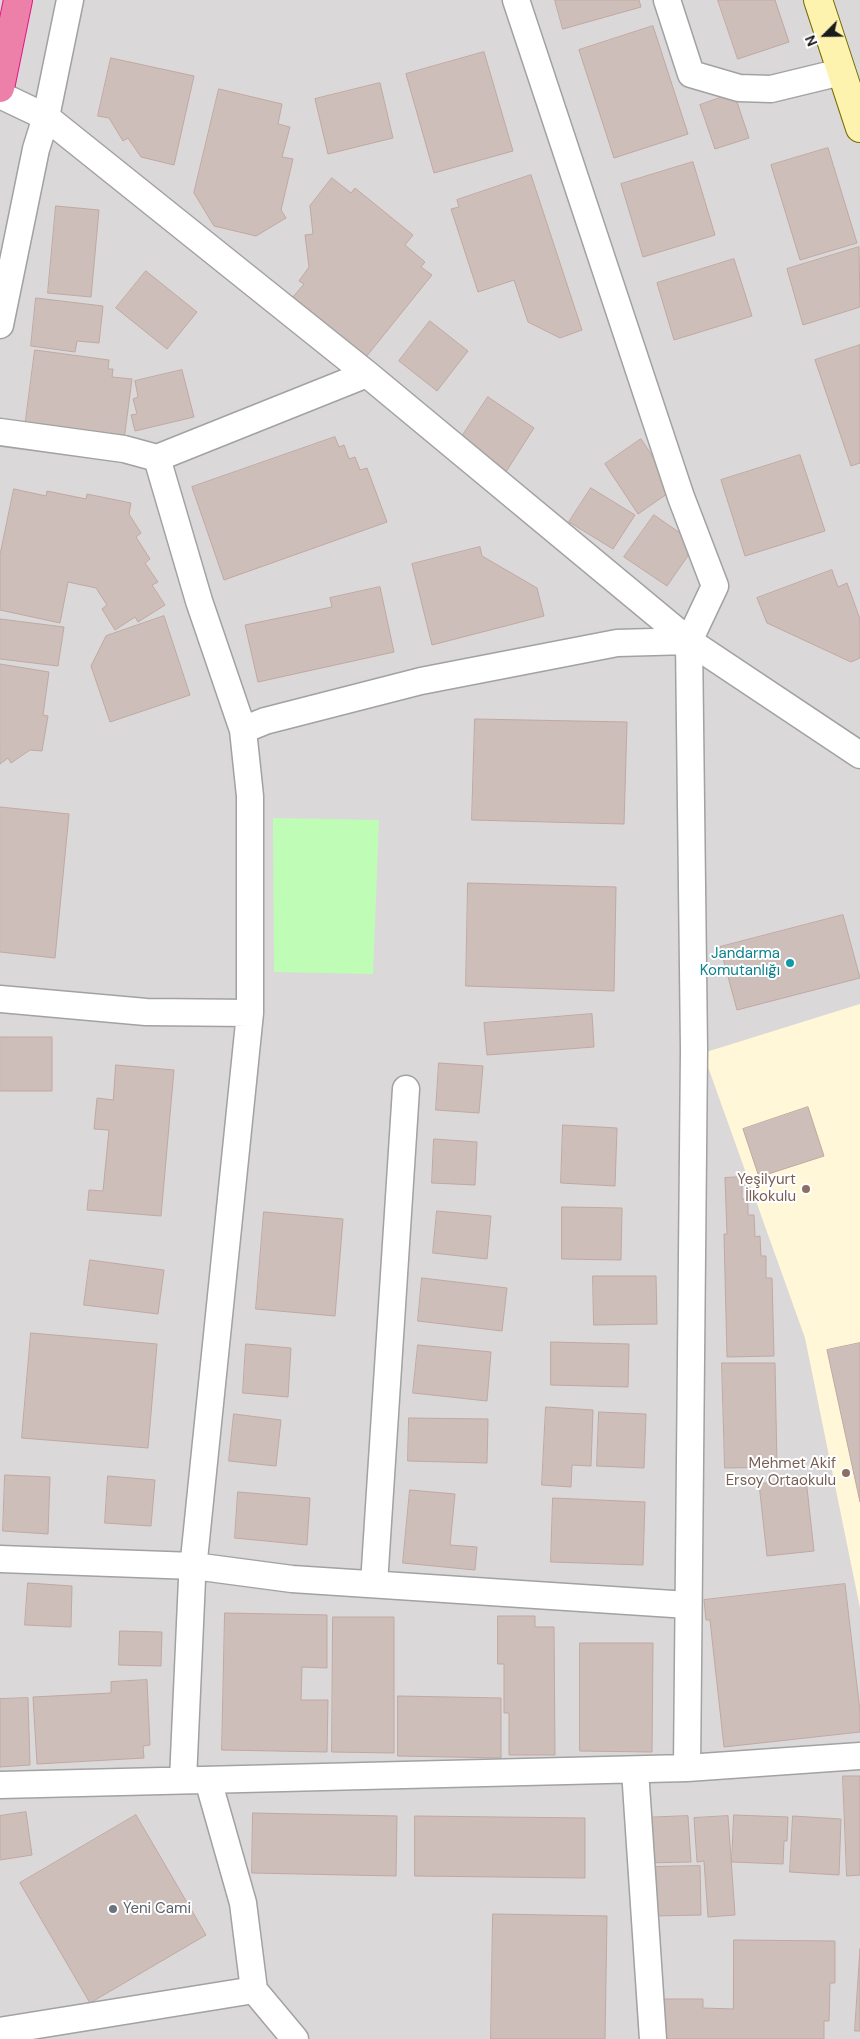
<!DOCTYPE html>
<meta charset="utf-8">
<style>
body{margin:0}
#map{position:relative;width:860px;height:2039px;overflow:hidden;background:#eee7e0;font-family:"DM Sans",sans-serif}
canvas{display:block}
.north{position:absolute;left:800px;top:10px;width:50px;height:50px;-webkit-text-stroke:4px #fff;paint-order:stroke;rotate:247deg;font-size:14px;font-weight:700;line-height:20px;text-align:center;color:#1b1b1b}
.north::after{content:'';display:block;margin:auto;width:18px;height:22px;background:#1b1b1b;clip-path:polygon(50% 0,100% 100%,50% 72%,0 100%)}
</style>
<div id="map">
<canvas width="860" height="2039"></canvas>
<div class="north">N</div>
</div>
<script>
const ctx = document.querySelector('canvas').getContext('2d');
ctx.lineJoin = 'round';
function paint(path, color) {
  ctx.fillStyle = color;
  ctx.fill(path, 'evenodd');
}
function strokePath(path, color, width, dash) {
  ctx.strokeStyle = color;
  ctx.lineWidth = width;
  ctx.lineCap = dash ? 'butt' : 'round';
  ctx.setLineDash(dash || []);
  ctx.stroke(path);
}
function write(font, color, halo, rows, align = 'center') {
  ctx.font = font + ' "DM Sans",sans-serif';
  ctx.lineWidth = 4;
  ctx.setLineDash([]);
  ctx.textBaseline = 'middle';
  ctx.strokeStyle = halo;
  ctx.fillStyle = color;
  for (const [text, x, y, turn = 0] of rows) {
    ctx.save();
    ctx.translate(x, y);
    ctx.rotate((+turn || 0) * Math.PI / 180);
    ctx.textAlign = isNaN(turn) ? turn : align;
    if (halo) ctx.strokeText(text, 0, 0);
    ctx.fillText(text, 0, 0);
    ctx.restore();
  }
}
paint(new Path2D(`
 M 0,0 L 860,0 L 860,2039 L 0,2039 Z`), '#dad8d9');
paint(new Path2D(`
 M 860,1004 L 860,1608 L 805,1338 L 703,1053 Z`), '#fff7d8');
paint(new Path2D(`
 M 273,818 L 379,820 L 373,974 L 274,972 Z`), '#bffdb7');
const building = new Path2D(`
 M 555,0 L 639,0 L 641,7 L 563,29 Z
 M 718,0 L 775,0 L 789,42 L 738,59 Z
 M 653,26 L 688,134 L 614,158 L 579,50 Z
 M 484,52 L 513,151 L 434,173 L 406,74 Z
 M 111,58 L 194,76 L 174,165 L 141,157 L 128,138 L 123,141 L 109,118 L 98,116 Z
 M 380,83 L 393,138 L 328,154 L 315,99 Z
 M 219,89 L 282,104 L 278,124 L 290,127 L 282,157 L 293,159 L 281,210 L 286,218 L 256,236 L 214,226 L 194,193 Z
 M 734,93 L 749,138 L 715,149 L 700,105 Z
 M 828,148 L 857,243 L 800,260 L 771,165 Z
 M 693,162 L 715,235 L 643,257 L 621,184 Z
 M 531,175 L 582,330 L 560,338 L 528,322 L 514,280 L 478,292 L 451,209 L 459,207 L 457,200 Z
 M 332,178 L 351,193 L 355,188 L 413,235 L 405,245 L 425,262 L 421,267 L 432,275 L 366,357 L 293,297 L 304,284 L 299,281 L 309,267 L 305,235 L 313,234 L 310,206 Z
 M 56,206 L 99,210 L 91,297 L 48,293 Z
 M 859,247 L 860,307 L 803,325 L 787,269 Z
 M 734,259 L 752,316 L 674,340 L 657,283 Z
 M 146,271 L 197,312 L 167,349 L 116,308 Z
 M 36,298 L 103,306 L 99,343 L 77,341 L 75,352 L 31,346 Z
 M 430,321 L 468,351 L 437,391 L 399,361 Z
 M 860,345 L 860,463 L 851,466 L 815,360 Z
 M 35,350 L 109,360 L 108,369 L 113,369 L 112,377 L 132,379 L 124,440 L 25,427 Z
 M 182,370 L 194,417 L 135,431 L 131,415 L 137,414 L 133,399 L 138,397 L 135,381 Z
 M 488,397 L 534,428 L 504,475 L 457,444 Z
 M 335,437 L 339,447 L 344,445 L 349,459 L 355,457 L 360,470 L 367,468 L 387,522 L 224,580 L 192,487 Z
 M 641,439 L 674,489 L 638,514 L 605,464 Z
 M 800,455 L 825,531 L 745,556 L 721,480 Z
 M 591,488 L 635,515 L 613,549 L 569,522 Z
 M 14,489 L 46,496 L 47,491 L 86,499 L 87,494 L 131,503 L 129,514 L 141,533 L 136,537 L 150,559 L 145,563 L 158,582 L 152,585 L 165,605 L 138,622 L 135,617 L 115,630 L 102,609 L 107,605 L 96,588 L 68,582 L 60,623 L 0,610 L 0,555 Z
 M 654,515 L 696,544 L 667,586 L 624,557 Z
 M 480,547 L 482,556 L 537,588 L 544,616 L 432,645 L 412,564 Z
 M 832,570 L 838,587 L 847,583 L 860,619 L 860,658 L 851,662 L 767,623 L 757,598 Z
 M 380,587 L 394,652 L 258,682 L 245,625 L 332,607 L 330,598 Z
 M 164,616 L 190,695 L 110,722 L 91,666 L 106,636 Z
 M 0,619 L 64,627 L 58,666 L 0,659 Z
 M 0,664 L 49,672 L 43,715 L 48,716 L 42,751 L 30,750 L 11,763 L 8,758 L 0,764 Z
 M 475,719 L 627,722 L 624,824 L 472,820 Z
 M 0,807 L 69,814 L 55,958 L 0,952 Z
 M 468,883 L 616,887 L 614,991 L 466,986 Z
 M 843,915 L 860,978 L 737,1010 L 720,947 Z
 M 592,1014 L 594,1047 L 487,1055 L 484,1023 Z
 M 0,1037 L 52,1037 L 52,1091 L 0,1091 Z
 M 439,1063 L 483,1066 L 479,1113 L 436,1110 Z
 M 116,1065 L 174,1070 L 161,1216 L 87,1210 L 89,1190 L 103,1191 L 109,1130 L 94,1129 L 97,1098 L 113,1100 Z
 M 808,1107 L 824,1156 L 759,1177 L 743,1129 Z
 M 563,1125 L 617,1128 L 615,1186 L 561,1183 Z
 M 434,1139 L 477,1142 L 475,1185 L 432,1183 Z
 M 742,1177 L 742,1199 L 748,1199 L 748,1215 L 754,1215 L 755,1237 L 760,1236 L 761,1256 L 766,1256 L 766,1278 L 772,1278 L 774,1356 L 727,1357 L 724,1234 L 727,1234 L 725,1178 Z
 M 562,1207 L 622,1208 L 621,1260 L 562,1259 Z
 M 437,1211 L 491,1216 L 487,1259 L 433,1253 Z
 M 264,1212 L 343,1219 L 335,1316 L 256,1309 Z
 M 90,1260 L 164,1270 L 158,1314 L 84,1305 Z
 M 593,1276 L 656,1276 L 657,1324 L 594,1325 Z
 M 422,1278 L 507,1288 L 502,1331 L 418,1321 Z
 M 31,1333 L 157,1344 L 148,1448 L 22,1438 Z
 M 551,1342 L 629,1344 L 628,1387 L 551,1385 Z
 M 860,1343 L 860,1502 L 827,1350 Z
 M 246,1344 L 291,1348 L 288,1397 L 243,1393 Z
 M 418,1345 L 491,1352 L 487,1401 L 413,1393 Z
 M 722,1363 L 775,1363 L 777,1467 L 725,1468 Z
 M 546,1407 L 593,1410 L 591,1466 L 572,1465 L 571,1487 L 542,1485 Z
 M 599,1412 L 646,1414 L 644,1468 L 597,1466 Z
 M 234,1414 L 281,1420 L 276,1466 L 229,1461 Z
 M 409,1418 L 488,1419 L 487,1463 L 408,1461 Z
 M 5,1475 L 50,1477 L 48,1534 L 3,1531 Z
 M 108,1476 L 155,1480 L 151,1526 L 105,1523 Z
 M 806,1479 L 814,1551 L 767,1556 L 759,1484 Z
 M 410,1490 L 455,1494 L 450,1545 L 477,1547 L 475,1570 L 403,1563 Z
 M 238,1492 L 310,1498 L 307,1545 L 235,1538 Z
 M 553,1498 L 645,1502 L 643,1565 L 551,1562 Z
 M 28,1583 L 72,1586 L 71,1627 L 25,1625 Z
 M 845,1584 L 860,1711 L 860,1732 L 724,1747 L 710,1620 L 706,1620 L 704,1600 Z
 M 225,1613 L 327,1615 L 327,1668 L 302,1667 L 301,1700 L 328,1700 L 327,1752 L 222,1750 Z
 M 498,1616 L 535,1616 L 535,1627 L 554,1627 L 555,1755 L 509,1755 L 509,1713 L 504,1713 L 504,1664 L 498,1664 Z
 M 333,1617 L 394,1617 L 394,1753 L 332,1752 Z
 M 120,1631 L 162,1632 L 161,1666 L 119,1665 Z
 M 580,1643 L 653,1643 L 652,1752 L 580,1751 Z
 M 147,1680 L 150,1745 L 143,1746 L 144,1758 L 37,1764 L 33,1697 L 111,1693 L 111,1682 Z
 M 398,1696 L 501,1698 L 501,1758 L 398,1756 Z
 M 28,1698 L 30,1765 L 0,1767 L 0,1699 Z
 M 843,1776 L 860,1776 L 860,1875 L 847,1876 Z
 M 26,1812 L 32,1855 L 0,1860 L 0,1816 Z
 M 253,1813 L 397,1816 L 396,1876 L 252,1873 Z
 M 136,1815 L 206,1935 L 90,2003 L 20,1883 Z
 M 734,1815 L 788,1817 L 787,1841 L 784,1841 L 783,1864 L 732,1862 Z
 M 415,1816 L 585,1818 L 585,1878 L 415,1876 Z
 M 688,1816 L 691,1862 L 642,1863 L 640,1818 Z
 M 728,1816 L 735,1915 L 708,1917 L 704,1861 L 697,1862 L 694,1818 Z
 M 793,1816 L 841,1819 L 839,1875 L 790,1872 Z
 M 700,1866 L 701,1915 L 654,1916 L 653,1867 Z
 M 493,1914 L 607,1916 L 605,2039 L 491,2039 Z
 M 734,1940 L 835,1941 L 835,1983 L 830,1983 L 829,2021 L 824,2021 L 824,2039 L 654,2039 L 654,1999 L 703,1999 L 703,2008 L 733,2009 Z
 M 860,1949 L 860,2031 L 855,2031 Z`);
paint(building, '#cebeb9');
strokePath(building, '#c1a9a1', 1);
const street = new Path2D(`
 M 516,0 L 681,497 L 715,586 L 689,641 L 694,1050 L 687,1768
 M 667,0 L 691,74 L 739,88 L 771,89 L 841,72
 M 0,95 L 46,117 L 367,374 L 689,641 L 860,755
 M 0,325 L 36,149 L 46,117 L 70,0
 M 0,432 L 124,449 L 157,458 L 367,374
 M 157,458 L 199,601 L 243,730
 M 0,999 L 146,1012 L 250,1013
 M 0,1559 L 194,1566 L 292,1579 L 688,1605
 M 374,1584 L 406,1089
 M 635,1770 L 653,2039
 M 183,1780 L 192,1579 L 250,1013 L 250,796 L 243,730 L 265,721 L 421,681 L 617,643 L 689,641
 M 208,1780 L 243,1903 L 254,1990 L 295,2039
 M 0,1785 L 687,1768 L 860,1756
 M 0,2031 L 254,1990`);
const secondary = new Path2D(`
 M 818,0 L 860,128`);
const highway = new Path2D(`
 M 0,88 L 18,0`);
strokePath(street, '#a2a2a2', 29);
strokePath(secondary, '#756b00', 30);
strokePath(highway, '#e31684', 30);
strokePath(street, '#fff', 26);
strokePath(secondary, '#fef3ae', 28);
strokePath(highway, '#ed80a9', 28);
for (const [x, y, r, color] of [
 [790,963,5,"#0f9aa8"],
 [806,1189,5,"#8d6e63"],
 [846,1473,5,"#8d6e63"],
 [113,1909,5,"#6b7280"]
]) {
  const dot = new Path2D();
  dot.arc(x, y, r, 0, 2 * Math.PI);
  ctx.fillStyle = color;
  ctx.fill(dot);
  strokePath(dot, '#fff', 2);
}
write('15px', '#0d838f', '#fff', [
 ["Jandarma",780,954],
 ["Komutanlığı",780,971]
], 'right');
write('15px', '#785e54', '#fff', [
 ["Yeşilyurt",796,1180],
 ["İlkokulu",796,1197],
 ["Mehmet Akif",836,1464],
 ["Ersoy Ortaokulu",836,1481]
], 'right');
write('15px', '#5b616d', '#fff', [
 ["Yeni Cami",123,1909]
], 'left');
</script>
